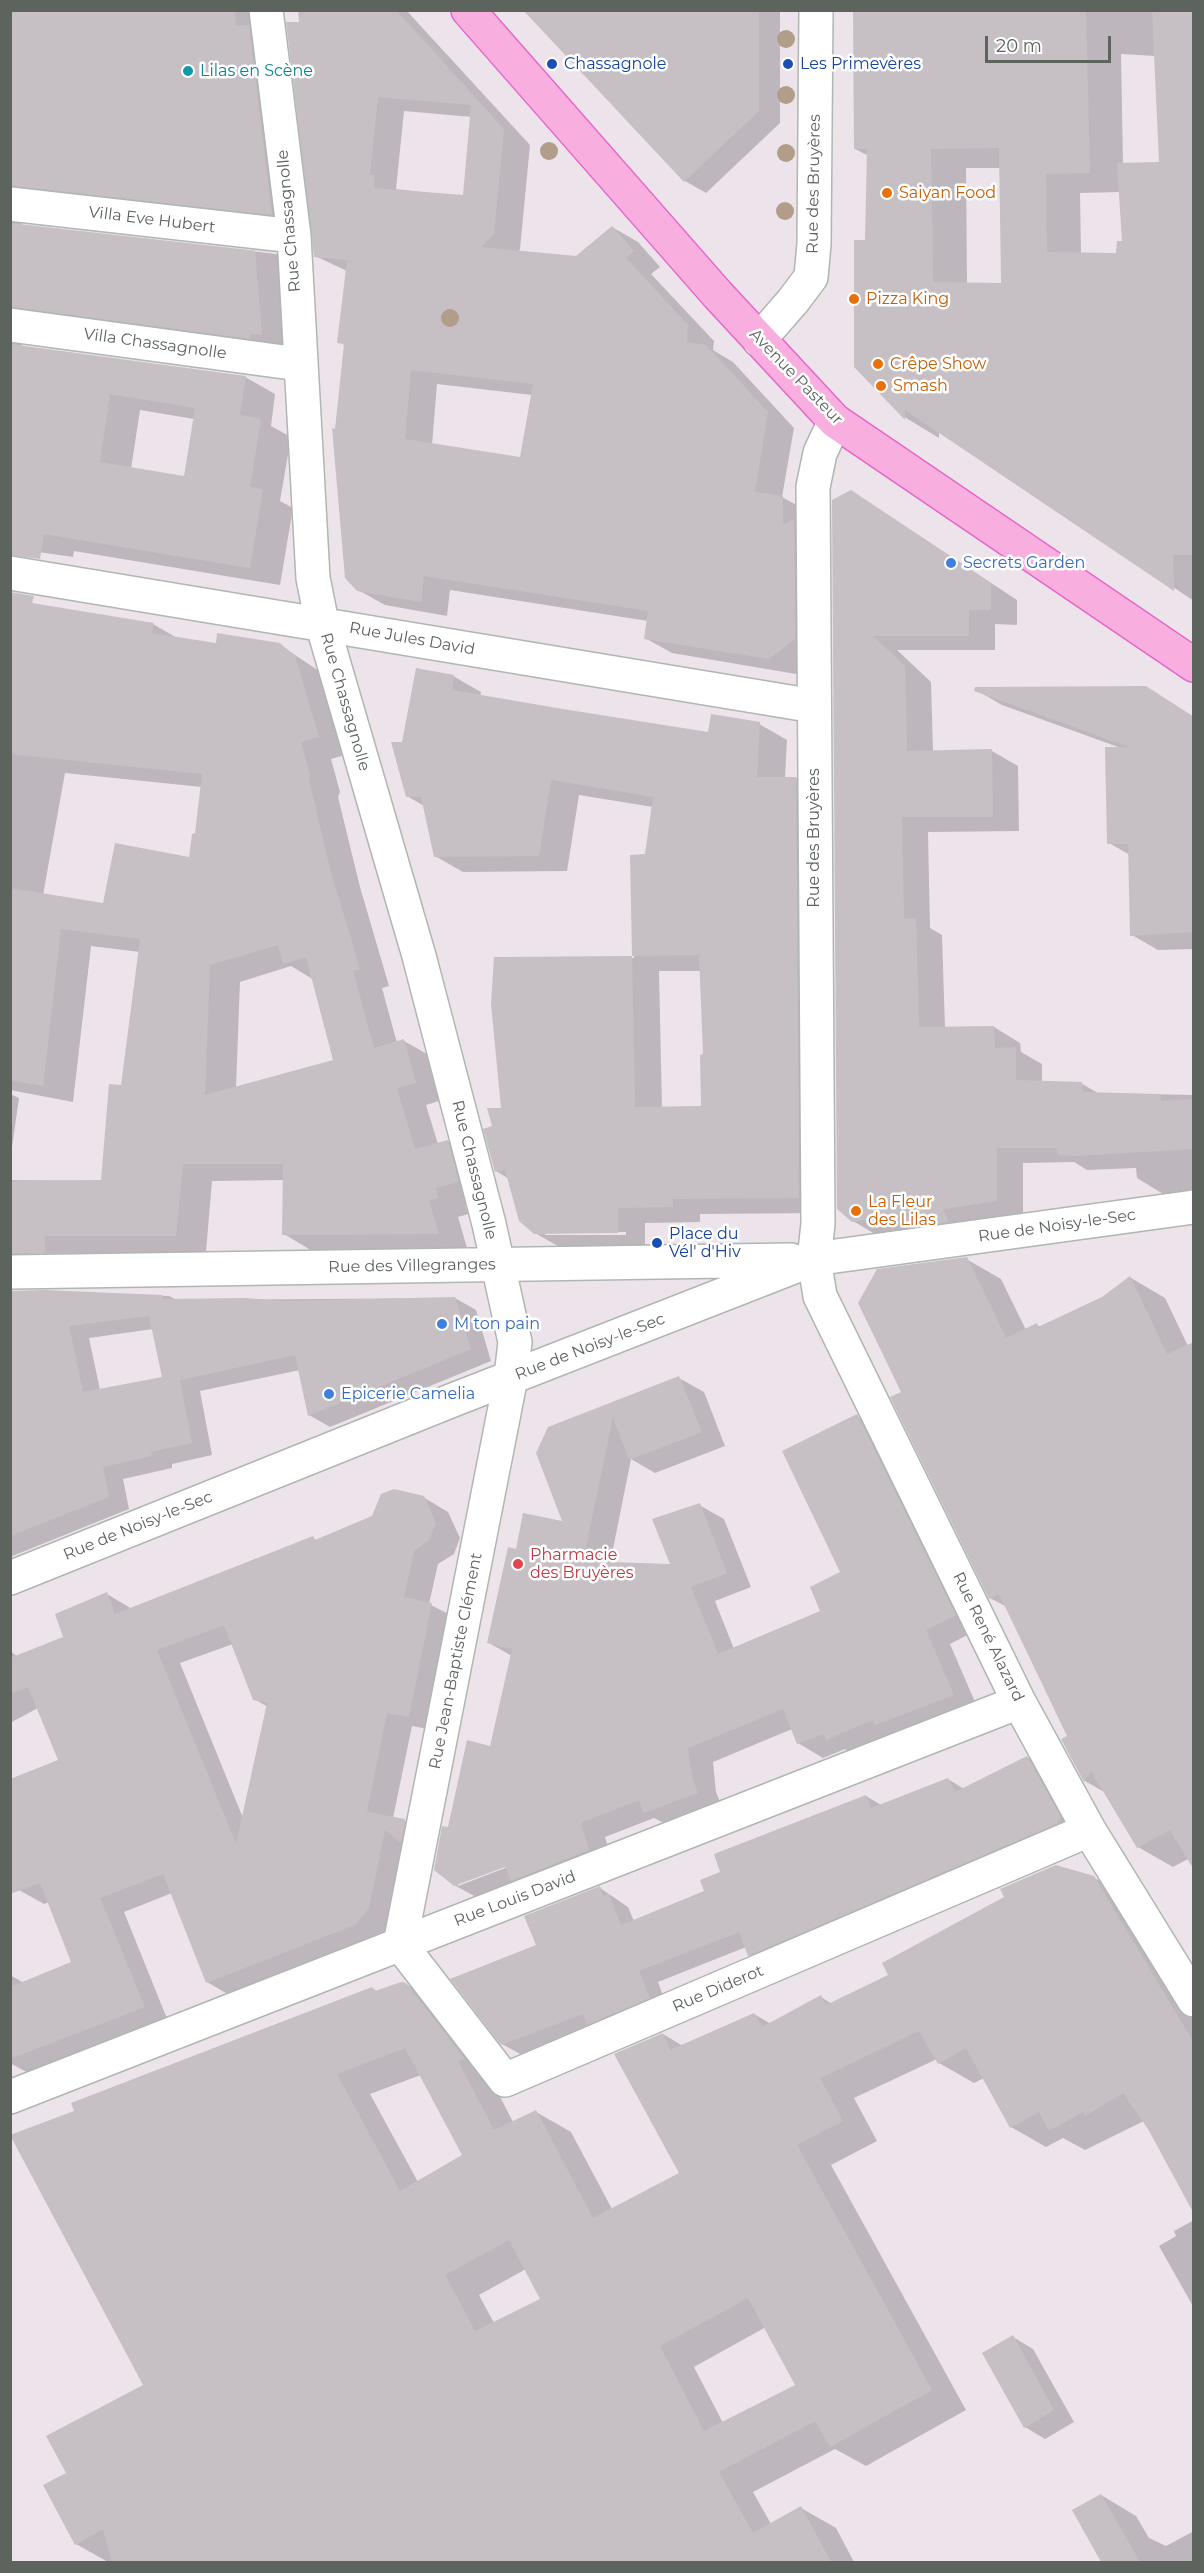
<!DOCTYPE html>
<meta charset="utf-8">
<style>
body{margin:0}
#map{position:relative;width:1204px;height:2573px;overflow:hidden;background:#ede4eb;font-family:Montserrat,sans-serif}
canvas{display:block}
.frame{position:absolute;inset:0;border:12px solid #5c645d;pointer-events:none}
.scale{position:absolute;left:985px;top:36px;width:126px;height:27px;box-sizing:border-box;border:3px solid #5c645d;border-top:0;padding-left:8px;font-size:18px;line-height:21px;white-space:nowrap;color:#5c645d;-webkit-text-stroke:4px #fff;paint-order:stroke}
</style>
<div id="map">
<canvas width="1204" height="2573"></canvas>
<div class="frame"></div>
<div class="scale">20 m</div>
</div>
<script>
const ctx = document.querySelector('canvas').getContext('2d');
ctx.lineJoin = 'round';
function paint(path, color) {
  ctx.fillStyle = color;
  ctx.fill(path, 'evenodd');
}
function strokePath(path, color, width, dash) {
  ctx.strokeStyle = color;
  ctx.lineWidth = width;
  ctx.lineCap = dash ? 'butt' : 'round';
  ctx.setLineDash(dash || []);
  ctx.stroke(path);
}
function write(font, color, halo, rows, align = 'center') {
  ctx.font = font + ' Montserrat,sans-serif';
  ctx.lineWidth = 5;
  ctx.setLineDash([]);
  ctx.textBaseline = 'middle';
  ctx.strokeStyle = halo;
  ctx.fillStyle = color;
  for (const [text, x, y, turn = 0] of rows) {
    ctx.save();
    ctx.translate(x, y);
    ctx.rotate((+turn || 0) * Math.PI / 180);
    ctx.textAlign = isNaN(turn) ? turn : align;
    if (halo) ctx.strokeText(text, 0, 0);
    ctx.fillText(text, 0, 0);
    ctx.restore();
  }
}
paint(new Path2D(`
 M 10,10 L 263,10 L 302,231 L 21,219 L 22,226 L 276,254 L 300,269 L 292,351 L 21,340 L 22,347 L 245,377 L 275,394 L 271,426 L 291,437 L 280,501 L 293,508 L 280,585 L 74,551 L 73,557 L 10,548 ZM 140,410 L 194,419 L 185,478 L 131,469 Z
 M 299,10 L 406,10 L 530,145 L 520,249 L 518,252 L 576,258 L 612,227 L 638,242 L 660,267 L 651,274 L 714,341 L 713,350 L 733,362 L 794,428 L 782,497 L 809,512 L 821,654 L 796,674 L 672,653 L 645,638 L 648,621 L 450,590 L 447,616 L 385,605 L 358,590 L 337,430 L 346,346 L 339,342 L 347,271 L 315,256 ZM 404,111 L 472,117 L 464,197 L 396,189 ZM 437,384 L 532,395 L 521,459 L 432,445 Z
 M 528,10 L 780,10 L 780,123 L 706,193 L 685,181 Z
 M 855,10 L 1194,10 L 1194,601 L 939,431 L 939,438 L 906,418 L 856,367 L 866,242 L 869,156 L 855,149 ZM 1121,54 L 1155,56 L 1160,163 L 1123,164 ZM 966,168 L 1001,168 L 1003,284 L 967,284 ZM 1120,192 L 1123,242 L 1117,255 L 1081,254 L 1080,193 Z
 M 851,491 L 1017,600 L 1017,625 L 995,624 L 995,650 L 897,650 L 931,682 L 933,752 L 992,751 L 1018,766 L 1019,831 L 928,832 L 930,928 L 942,935 L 945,1028 L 994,1027 L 1020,1043 L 1021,1052 L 1042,1064 L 1042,1082 L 1082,1084 L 1098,1093 L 1194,1095 L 1194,1189 L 1163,1194 L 1137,1178 L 1136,1168 L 1087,1170 L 1074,1162 L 1023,1163 L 1023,1216 L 880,1237 L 853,1221 Z
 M 10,621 L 153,624 L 177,638 L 217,645 L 280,645 L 325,675 L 348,754 L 331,759 L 340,792 L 338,797 L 360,887 L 389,986 L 382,988 L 397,1043 L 404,1041 L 434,1058 L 445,1099 L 426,1105 L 438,1144 L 447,1141 L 477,1159 L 488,1199 L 465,1205 L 468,1214 L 458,1217 L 468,1251 L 314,1252 L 284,1234 L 284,1180 L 212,1181 L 206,1252 L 10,1254 L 10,1180 L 103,1181 L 122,1086 L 140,952 L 91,946 L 73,1102 L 10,1090 ZM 65,773 L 202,787 L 196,835 L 190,858 L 104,905 L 43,895 ZM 291,966 L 314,980 L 335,1061 L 236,1088 L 240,982 Z
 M 453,676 L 481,692 L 480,697 L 709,734 L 759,724 L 787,740 L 785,778 L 796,778 L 823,794 L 826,1213 L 700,1214 L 700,1222 L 645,1223 L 645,1248 L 563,1249 L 535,1233 L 509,1179 L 496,1171 L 494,1127 L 503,1109 L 495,959 L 634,958 L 632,857 L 647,856 L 653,807 L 579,795 L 567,871 L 463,872 L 435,856 L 424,806 L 407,796 L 404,744 ZM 659,971 L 701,971 L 704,1056 L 702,1108 L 662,1108 ZM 545,1232 L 626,1232 L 626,1235 L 545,1235 Z
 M 1146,687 L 1194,717 L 1194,949 L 1158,950 L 1132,935 L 1130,855 L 1109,843 L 1121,748 L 1002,705 L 976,690 Z
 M 10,1094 L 19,1098 L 10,1161 Z
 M 966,1259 L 1001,1279 L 1026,1330 L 1037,1325 L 1041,1327 L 1103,1298 L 1131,1278 L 1165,1298 L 1188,1346 L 1188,1859 L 1173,1867 L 1138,1847 L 1106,1793 L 1085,1781 L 1063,1740 L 1069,1736 L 1007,1607 L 990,1598 L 903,1393 Z
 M 52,1292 L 169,1296 L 177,1300 L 455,1298 L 476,1310 L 491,1361 L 330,1427 L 309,1415 L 300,1370 L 200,1391 L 212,1455 L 172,1464 L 172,1468 L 123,1479 L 129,1509 L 10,1557 L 10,1297 ZM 153,1329 L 164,1378 L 100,1390 L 89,1338 Z
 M 679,1378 L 704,1392 L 725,1446 L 655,1473 L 631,1459 L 610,1564 L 672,1566 L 699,1505 L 724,1519 L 751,1587 L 715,1601 L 734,1649 L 822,1612 L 842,1573 L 857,1416 L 882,1430 L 979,1629 L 950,1644 L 978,1709 L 852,1753 L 845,1749 L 823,1758 L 798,1743 L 792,1729 L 713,1762 L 716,1792 L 722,1807 L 670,1826 L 654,1818 L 605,1837 L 613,1864 L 480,1899 L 454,1885 L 449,1828 L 491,1747 L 512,1656 L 489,1643 L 517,1550 L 564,1523 L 537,1453 ZM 512,1862 L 513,1865 L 458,1886 L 458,1883 Z
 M 423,1497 L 448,1512 L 460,1538 L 454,1554 L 438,1564 L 429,1604 L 456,1618 L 433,1730 L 412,1726 L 393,1818 L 405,1821 L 429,1835 L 393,1922 L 380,1939 L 231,1996 L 207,1982 L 172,1893 L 124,1912 L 168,2021 L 30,2074 L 10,2063 L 10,1975 L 24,1983 L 73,1963 L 50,1902 L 44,1904 L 19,1890 L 60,1761 L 38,1708 L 10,1723 L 10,1651 L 18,1657 L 65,1638 L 107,1594 L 132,1609 L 313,1538 L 318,1541 ZM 233,1644 L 254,1699 L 268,1707 L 243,1818 L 180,1663 Z
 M 1027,1757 L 1046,1769 L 1079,1829 L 768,1966 L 749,1955 L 746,1947 L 658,1982 L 668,2009 L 522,2055 L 502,2044 L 538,1946 L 600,1888 L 628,1907 L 634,1921 L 706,1891 L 722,1873 L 866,1796 L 881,1805 L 948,1779 L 964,1789 Z
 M 1093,1877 L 1129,1898 L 1194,2006 L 1194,2209 L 1144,2121 L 1085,2150 L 1063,2138 L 1046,2147 L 1011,2127 L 984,2078 L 974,2083 L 939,2063 L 937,2059 L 854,2098 L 877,2141 L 831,2165 L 966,2410 L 866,2466 L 835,2449 L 753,2492 L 771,2524 L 801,2508 L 836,2528 L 854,2562 L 108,2562 L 76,2544 L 68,2474 L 145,2386 L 76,2112 L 372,1988 L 378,1992 L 406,1984 L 441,2005 L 492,2081 L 513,2122 L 536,2112 L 571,2132 L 612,2209 L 681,2174 L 663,2034 L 683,2046 L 754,2014 L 771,2024 L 821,1997 L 832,2004 ZM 421,2075 L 464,2156 L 418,2182 L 370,2094 ZM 526,2269 L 542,2300 L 494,2323 L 479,2295 ZM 766,2327 L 798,2386 L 723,2423 L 694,2367 Z
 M 1194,2220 L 1194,2308 L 1159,2246 L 1176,2236 L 1174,2231 Z
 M 1013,2337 L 1033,2349 L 1074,2422 L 1045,2439 L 1025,2427 Z
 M 1101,2495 L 1136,2516 L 1149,2538 L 1166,2546 L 1194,2531 L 1194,2562 L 1103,2562 L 1074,2510 Z`), '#0003');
paint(new Path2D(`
 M 10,10 L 235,10 L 236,26 L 249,25 L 272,215 L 10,186 Z
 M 298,10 L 396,10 L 504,129 L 494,234 L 481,247 L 576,256 L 612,226 L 634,251 L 626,258 L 688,325 L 687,342 L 706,345 L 768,412 L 755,492 L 783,496 L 783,525 L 794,519 L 795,639 L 769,659 L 644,639 L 648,611 L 424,576 L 421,602 L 357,591 L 345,578 L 332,428 L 335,429 L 344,344 L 337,343 L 347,260 L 314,257 L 286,22 L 299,22 ZM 378,97 L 471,105 L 463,195 L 374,188 L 375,175 L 370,175 ZM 411,370 L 533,384 L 520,457 L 405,439 Z
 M 523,10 L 759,10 L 759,111 L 684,182 Z
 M 853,10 L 1086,10 L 1090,173 L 1046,174 L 1047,252 L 1116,253 L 1117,241 L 1122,241 L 1117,163 L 1159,162 L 1152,10 L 1194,10 L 1194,555 L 1173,555 L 1174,591 L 905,410 L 905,420 L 854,367 L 854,240 L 865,240 L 867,149 L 854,149 ZM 999,148 L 1001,283 L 933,282 L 931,149 Z
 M 10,223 L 276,253 L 255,251 L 262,335 L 251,334 L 250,339 L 10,307 Z
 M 10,344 L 246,376 L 240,415 L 261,419 L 250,487 L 263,489 L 250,568 L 44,534 L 40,559 L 10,555 ZM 110,394 L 195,408 L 184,476 L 100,462 Z
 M 851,490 L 991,583 L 991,610 L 969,610 L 969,636 L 873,636 L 905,666 L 907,751 L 992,749 L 993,817 L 902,817 L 904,919 L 916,918 L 919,1027 L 994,1026 L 995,1048 L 1016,1047 L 1016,1080 L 1082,1082 L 1083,1092 L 1160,1094 L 1161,1101 L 1194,1099 L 1194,1149 L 1075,1156 L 1059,1155 L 1056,1148 L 997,1148 L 997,1201 L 943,1209 L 949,1222 L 901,1228 L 909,1214 L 852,1222 L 837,1209 L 832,500 Z
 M 10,592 L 34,596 L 32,603 L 154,623 L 152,633 L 216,643 L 217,633 L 280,643 L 295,656 L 319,737 L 301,742 L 310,775 L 309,779 L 330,869 L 360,969 L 353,971 L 374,1048 L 404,1039 L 416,1083 L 397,1088 L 415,1149 L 448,1140 L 459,1182 L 436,1188 L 438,1198 L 429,1200 L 439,1234 L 282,1235 L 283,1164 L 183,1164 L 176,1236 L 45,1236 L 45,1253 L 10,1253 L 10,1181 L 101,1180 L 109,1084 L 121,1085 L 140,939 L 61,929 L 43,1086 L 10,1080 L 10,888 L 103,903 L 115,843 L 189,857 L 192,834 L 195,833 L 202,774 L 10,754 ZM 278,945 L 283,964 L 306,957 L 333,1060 L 205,1095 L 210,965 Z
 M 416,668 L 454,675 L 452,690 L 563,709 L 708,732 L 711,714 L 760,722 L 757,777 L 796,777 L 799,1198 L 673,1199 L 673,1207 L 618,1208 L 618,1233 L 534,1234 L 519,1221 L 505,1170 L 495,1172 L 483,1129 L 492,1126 L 487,1108 L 501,1108 L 491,1004 L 494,957 L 632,956 L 630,855 L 645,854 L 653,797 L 551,780 L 539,856 L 434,857 L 421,797 L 406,797 L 391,742 L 402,742 ZM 699,955 L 703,1054 L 700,1055 L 701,1106 L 635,1107 L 632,956 Z
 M 1146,686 L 1194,717 L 1194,932 L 1130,936 L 1128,844 L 1107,844 L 1105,747 L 1129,747 L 974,691 L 975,687 Z
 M 967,1257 L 1006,1338 L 1037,1323 L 1038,1327 L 1102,1297 L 1130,1276 L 1167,1354 L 1194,1342 L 1194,1870 L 1170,1830 L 1137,1848 L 1091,1771 L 1084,1782 L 1061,1739 L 1067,1736 L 999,1594 L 989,1599 L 890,1397 L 901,1392 L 858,1303 L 877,1269 Z
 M 44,1290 L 162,1295 L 163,1299 L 246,1298 L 284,1301 L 455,1297 L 471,1349 L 308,1416 L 295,1355 L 180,1380 L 192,1443 L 151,1452 L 152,1456 L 103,1467 L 109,1497 L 10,1536 L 10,1291 ZM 149,1316 L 162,1377 L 83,1392 L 69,1326 Z
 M 679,1376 L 702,1432 L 629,1460 L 613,1417 L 583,1561 L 670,1564 L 652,1519 L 700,1503 L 727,1573 L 691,1587 L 718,1654 L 820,1611 L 810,1587 L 840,1572 L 782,1451 L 857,1414 L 956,1615 L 926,1630 L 954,1695 L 875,1725 L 873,1720 L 826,1740 L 824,1734 L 797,1744 L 783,1709 L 688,1748 L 692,1777 L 698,1793 L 644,1813 L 639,1800 L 581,1823 L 589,1850 L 511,1881 L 505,1867 L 454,1886 L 434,1870 L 442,1826 L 448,1827 L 467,1740 L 490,1746 L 512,1649 L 487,1643 L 508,1547 L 516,1549 L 523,1513 L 562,1521 L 536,1453 L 548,1427 Z
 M 394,1489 L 424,1496 L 436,1523 L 429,1540 L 414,1551 L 404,1597 L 432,1603 L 409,1717 L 387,1713 L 367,1812 L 405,1819 L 401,1843 L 385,1830 L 369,1908 L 355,1925 L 206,1983 L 163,1874 L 100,1898 L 145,2007 L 10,2059 L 10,1987 L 71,1962 L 40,1883 L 10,1894 L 10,1779 L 58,1760 L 28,1687 L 10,1694 L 10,1658 L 63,1637 L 55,1614 L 107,1592 L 115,1614 L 275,1551 L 313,1536 L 315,1540 L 372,1516 L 381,1494 ZM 224,1625 L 253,1700 L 267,1703 L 236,1844 L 157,1650 Z
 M 1027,1756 L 1061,1817 L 1056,1824 L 748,1956 L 739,1932 L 639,1971 L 650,1998 L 587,2025 L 583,2014 L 501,2045 L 450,1979 L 536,1945 L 524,1916 L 600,1886 L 603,1896 L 609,1894 L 621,1925 L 704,1891 L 700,1880 L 720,1872 L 714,1854 L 866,1795 L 871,1808 L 948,1778 L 955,1792 Z
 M 1056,1865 L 1094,1876 L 1194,2043 L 1194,2214 L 1148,2129 L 1123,2093 L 1085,2116 L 1083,2112 L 1049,2131 L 1039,2112 L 1010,2128 L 966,2048 L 938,2064 L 919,2031 L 820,2078 L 843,2121 L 797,2145 L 932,2390 L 830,2447 L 815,2421 L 719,2472 L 753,2533 L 801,2506 L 831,2562 L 112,2562 L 103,2529 L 75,2545 L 43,2485 L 66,2473 L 46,2436 L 143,2385 L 10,2135 L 74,2111 L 71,2103 L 372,1987 L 375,1991 L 401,1982 L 406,1983 L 465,2059 L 458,2061 L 494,2130 L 536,2110 L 593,2218 L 679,2173 L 614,2054 L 663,2033 L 670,2050 L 754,2013 L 762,2027 L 821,1995 L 826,2005 L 888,1975 L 882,1963 L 1004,1897 L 1000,1889 ZM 405,2048 L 462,2155 L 400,2191 L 337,2074 ZM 509,2240 L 540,2299 L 475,2331 L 445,2275 ZM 748,2298 L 795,2385 L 704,2431 L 660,2346 Z
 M 1013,2335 L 1054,2410 L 1024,2428 L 982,2353 Z
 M 1101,2494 L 1140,2562 L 1101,2562 L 1072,2510 Z`), '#c6bfc4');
const minor = new Path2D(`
 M 266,10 L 294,236 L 313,578 L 322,623 L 419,956 L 489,1224 L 515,1342 L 511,1377 L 400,1944 L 505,2080 L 1089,1830
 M 10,204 L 294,236
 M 10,325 L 299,364
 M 759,340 L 793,301 L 811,277 L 814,244 L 816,10
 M 835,421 L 820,453 L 813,487 L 818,1224 L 814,1259 L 820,1296 L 1019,1702 L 1089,1830 L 1194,2000
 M 10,573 L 814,706
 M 10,1272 L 791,1260
 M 10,1578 L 453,1400 L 814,1259 L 1194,1207
 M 10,2097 L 1019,1702`);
const major = new Path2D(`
 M 468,10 L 718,295 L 835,421 L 1194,665`);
strokePath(minor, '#b0b6b1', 36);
strokePath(major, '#e665c9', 36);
strokePath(minor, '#fff', 33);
strokePath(major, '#f8afdf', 33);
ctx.fillStyle = '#b29d8b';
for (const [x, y] of [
 [786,39],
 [786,95],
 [549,151],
 [786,153],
 [785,211],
 [450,318]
]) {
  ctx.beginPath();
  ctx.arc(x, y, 9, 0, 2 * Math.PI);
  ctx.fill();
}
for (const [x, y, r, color] of [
 [552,64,6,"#1a4fb4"],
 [788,64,6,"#1a4fb4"],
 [188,71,6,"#0f9aa8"],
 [887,193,6,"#e8710a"],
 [854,299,6,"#e8710a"],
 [878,364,6,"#e8710a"],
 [881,386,6,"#e8710a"],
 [951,563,6,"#3f7fe0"],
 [856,1211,6,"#e8710a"],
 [657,1243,6,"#1a4fb4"],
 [442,1324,6,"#3f7fe0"],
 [329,1394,6,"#3f7fe0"],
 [518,1564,6,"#e0444e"]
]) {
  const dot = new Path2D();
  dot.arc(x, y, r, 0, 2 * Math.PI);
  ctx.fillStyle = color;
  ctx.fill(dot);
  strokePath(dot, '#fff', 2);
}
write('16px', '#164399', '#fff', [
 ["Chassagnole",564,64],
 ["Les Primevères",800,64],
 ["Place du",669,1234],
 ["Vél' d'Hiv",669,1252]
], 'left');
write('16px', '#0d838f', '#fff', [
 ["Lilas en Scène",200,71]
], 'left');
write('16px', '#5c645d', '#fff', [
 ["Rue des Bruyères",814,184,-89],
 ["Villa Eve Hubert",152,220,7],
 ["Rue Chassagnolle",289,221,-95],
 ["Villa Chassagnolle",155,344,8],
 ["Avenue Pasteur",796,377,46],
 ["Rue Jules David",412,639,10],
 ["Rue Chassagnolle",345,702,74],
 ["Rue des Bruyères",814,838,-90],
 ["Rue Chassagnolle",474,1170,76],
 ["Rue de Noisy-le-Sec",1057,1226,-8],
 ["Rue des Villegranges",412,1266,-1],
 ["Rue de Noisy-le-Sec",590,1347,-21],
 ["Rue de Noisy-le-Sec",138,1526,-22],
 ["Rue René Alazard",988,1637,64],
 ["Rue Jean-Baptiste Clément",456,1661,-79],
 ["Rue Louis David",515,1899,-21],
 ["Rue Diderot",718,1989,-23]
]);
write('16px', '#c56008', '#fff', [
 ["Saiyan Food",899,193],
 ["Pizza King",866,299],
 ["Crêpe Show",890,364],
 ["Smash",893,386],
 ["La Fleur",868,1202],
 ["des Lilas",868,1220]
], 'left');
write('16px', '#366cbe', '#fff', [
 ["Secrets Garden",963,563],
 ["M ton pain",454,1324],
 ["Epicerie Camelia",341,1394]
], 'left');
write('16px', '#be3a42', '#fff', [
 ["Pharmacie",530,1555],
 ["des Bruyères",530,1573]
], 'left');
</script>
